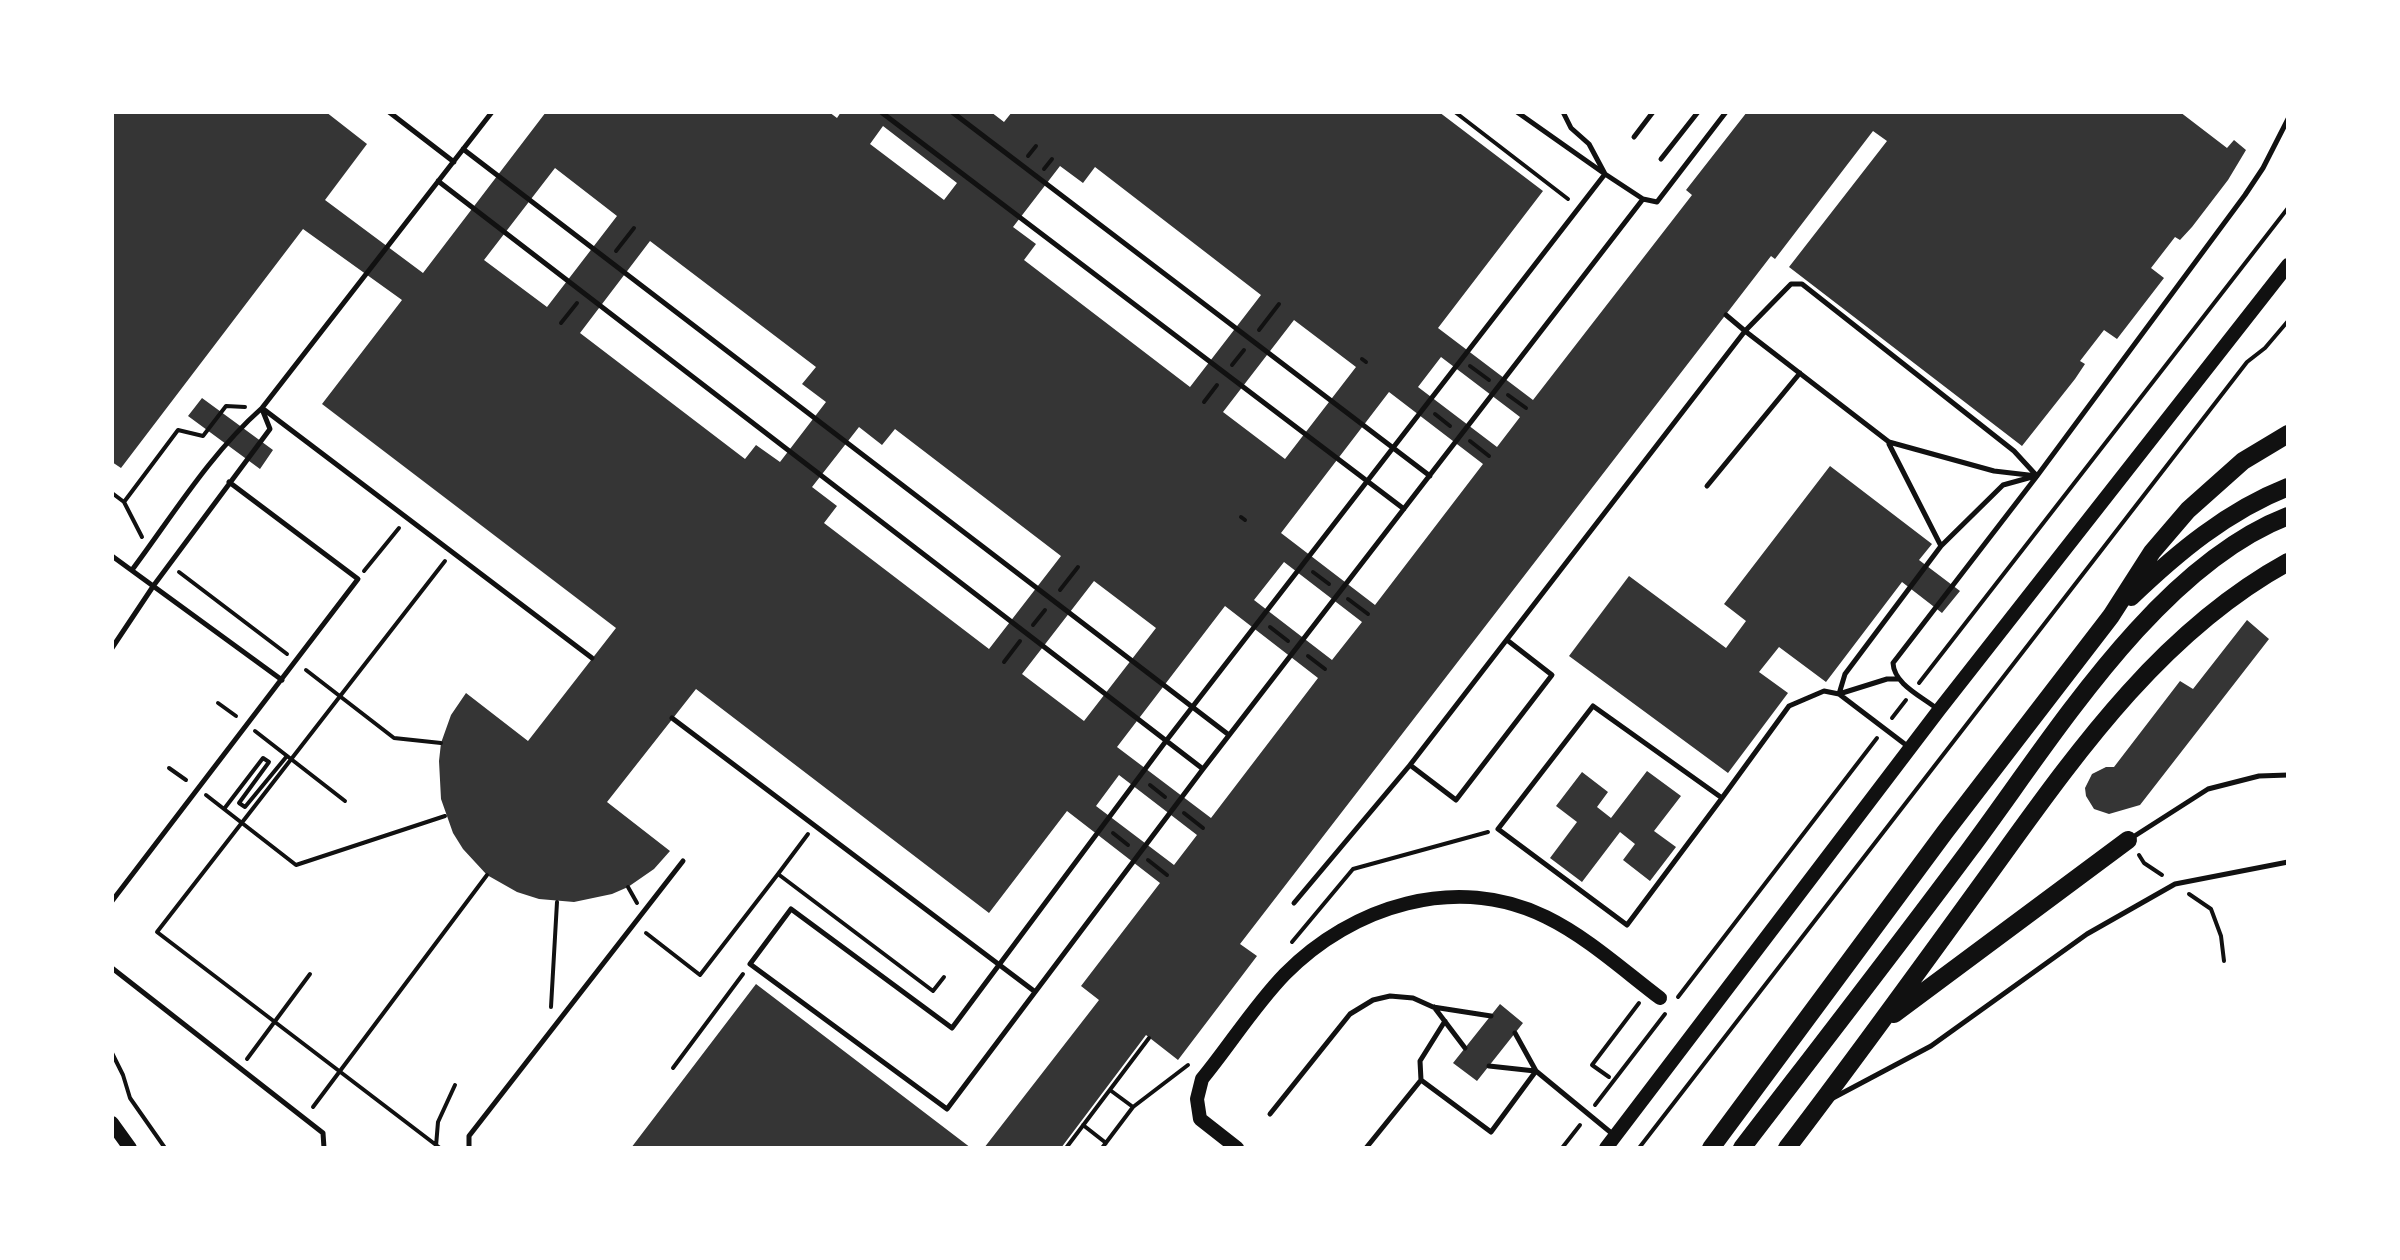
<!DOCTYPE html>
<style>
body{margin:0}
#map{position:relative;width:2400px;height:1260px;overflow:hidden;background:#fff;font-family:Overpass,sans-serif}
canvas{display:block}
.frame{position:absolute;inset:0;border:114px solid #fff;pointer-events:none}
</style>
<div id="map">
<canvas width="2400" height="1260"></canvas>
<div class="frame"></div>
</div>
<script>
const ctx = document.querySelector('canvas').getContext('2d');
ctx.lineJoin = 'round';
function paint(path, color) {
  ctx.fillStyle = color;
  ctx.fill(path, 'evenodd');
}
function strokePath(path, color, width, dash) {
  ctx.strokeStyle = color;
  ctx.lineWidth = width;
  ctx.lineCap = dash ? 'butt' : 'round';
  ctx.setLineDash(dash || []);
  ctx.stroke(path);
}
paint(new Path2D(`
 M 112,112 L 326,112 L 367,144 L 325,200 L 423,273 L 546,112 L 829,112 L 837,118 L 841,112 L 991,112 L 1004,122 L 1012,112 L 1439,112 L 1543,191 L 1438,328 L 1533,400 L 1692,195 L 1686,190 L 1747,112 L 2180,112 L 2227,148 L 2234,140 L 2246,150 L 2228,180 L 2192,227 L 2180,240 L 2175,237 L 2151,268 L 2164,278 L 2117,339 L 2104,330 L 2080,361 L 2085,364 L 2075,379 L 2022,446 L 1789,267 L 1887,141 L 1873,131 L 1775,259 L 1771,256 L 1240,944 L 1257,956 L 1178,1060 L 1146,1035 L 1061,1148 L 984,1148 L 1099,1000 L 1081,986 L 1160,883 L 1067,811 L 989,913 L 696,689 L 607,802 L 670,851 L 654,869 L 628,887 L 612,894 L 574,902 L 539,899 L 517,892 L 487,875 L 463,849 L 453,833 L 441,799 L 439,761 L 441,743 L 451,715 L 466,693 L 528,741 L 616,628 L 322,404 L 402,300 L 303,229 L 121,468 L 112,462 ZM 883,126 L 957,183 L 944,200 L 870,144 ZM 1060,166 L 1083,183 L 1095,167 L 1261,295 L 1190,387 L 1024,260 L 1036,244 L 1013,227 ZM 555,168 L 617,216 L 547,307 L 484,260 ZM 650,241 L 816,367 L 802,384 L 826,402 L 780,462 L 756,445 L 745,459 L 580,333 ZM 1294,320 L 1356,367 L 1285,459 L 1223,412 ZM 1441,357 L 1520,417 L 1497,447 L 1418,387 ZM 1389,392 L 1483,464 L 1375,605 L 1281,533 ZM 859,427 L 882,445 L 895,429 L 1061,556 L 989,649 L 824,523 L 837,506 L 812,487 ZM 1284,562 L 1362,622 L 1332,660 L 1254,600 ZM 1094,581 L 1156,628 L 1084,721 L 1022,674 ZM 1225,606 L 1318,678 L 1211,818 L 1117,747 ZM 1119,775 L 1197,835 L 1174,865 L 1096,806 Z
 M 202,398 L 273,450 L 260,469 L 188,416 Z
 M 1830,466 L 1932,544 L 1919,560 L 1960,591 L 1942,613 L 1902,582 L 1826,682 L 1779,647 L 1759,672 L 1788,693 L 1728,773 L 1569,656 L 1629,576 L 1726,648 L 1746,621 L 1724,604 Z
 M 2247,620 L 2269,639 L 2140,805 L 2109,814 L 2094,809 L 2086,796 L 2085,788 L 2092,774 L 2106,767 L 2114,767 L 2180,681 L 2193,689 Z
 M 1647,771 L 1681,796 L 1654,831 L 1676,847 L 1650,881 L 1623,860 L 1635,844 L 1620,832 L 1582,882 L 1550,858 L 1577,822 L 1556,806 L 1582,772 L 1608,792 L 1597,807 L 1611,818 Z
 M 756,984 L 971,1148 L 631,1148 Z
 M 1500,1004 L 1523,1023 L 1477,1081 L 1453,1063 Z`), '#353535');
strokePath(new Path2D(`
 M 1455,112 L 1568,199
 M 1028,156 L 1036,146
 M 1044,169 L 1052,159
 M 616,251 L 634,228
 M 561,323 L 577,303
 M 1259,330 L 1279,304
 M 1362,359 L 1366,362
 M 1232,365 L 1244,350
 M 1470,366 L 1489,380
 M 1508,395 L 1526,408
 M 1204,402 L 1217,385
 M 1435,414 L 1450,426
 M 1470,441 L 1489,456
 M 112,493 L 124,502 L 142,537
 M 124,502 L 178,430 L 203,436 L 226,406 L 245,407
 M 1241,517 L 1245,520
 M 364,571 L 399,528
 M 179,572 L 287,654
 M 1313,572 L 1329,584
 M 1060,590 L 1078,567
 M 1348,599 L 1368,614
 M 1033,625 L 1045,610
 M 1270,627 L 1288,641
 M 1308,656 L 1325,669
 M 1004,662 L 1020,641
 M 306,670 L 394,738 L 441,743
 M 1919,683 L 2288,208
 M 218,703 L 236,716
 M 1892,718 L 1906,700
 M 255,731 L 345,801
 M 169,768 L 186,780
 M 1150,785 L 1165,797
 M 206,795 L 296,865 L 445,816
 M 224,809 L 263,758 L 269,762 L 239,803 L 245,807 L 287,756
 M 1184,813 L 1203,828
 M 1113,833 L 1128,845
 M 2139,855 L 2144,863 L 2162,875
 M 1148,860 L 1167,875
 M 778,874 L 808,834
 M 628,887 L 637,903
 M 2189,894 L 2211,909 L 2221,936 L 2224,961
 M 646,933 L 700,975 L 778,874 L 933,991 L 944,977
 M 1292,942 L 1353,869 L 1488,832
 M 1678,997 L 1877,738
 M 551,1007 L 557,902
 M 112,1053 L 123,1075 L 130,1098 L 165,1148
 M 247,1059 L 310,974
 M 673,1068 L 743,974
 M 1609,1077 L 1592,1065 L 1639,1003
 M 1110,1090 L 1133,1107
 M 1595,1105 L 1665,1014
 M 313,1107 L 487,875
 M 1083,1125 L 1106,1143
 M 436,1146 L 438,1122 L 455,1085
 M 440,1148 L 157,932 L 445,561
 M 1066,1148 L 1149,1038
 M 1102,1148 L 1133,1107 L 1188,1065
 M 1562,1148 L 1580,1125
 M 1639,1148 L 2247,362 L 2265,348 L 2288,321`), '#111', 4);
strokePath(new Path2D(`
 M 389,112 L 454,162
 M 881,112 L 1404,509
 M 952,112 L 1430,476
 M 1517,112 L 1605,174 L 1166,741 L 952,1028 L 791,909 L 750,964 L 947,1109 L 1203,769 L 1643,199
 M 1563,112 L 1571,128 L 1589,144 L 1605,174 L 1643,199 L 1657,202 L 1726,112
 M 1634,137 L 1653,112
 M 463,149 L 1229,735
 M 1661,159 L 1698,112
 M 438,181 L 1203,769
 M 1726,315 L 1745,331 L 1791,284 L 1802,284 L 2014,451 L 2036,475
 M 262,408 L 592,658
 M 1889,444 L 1941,546
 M 1707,486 L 1800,373
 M 112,556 L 282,680
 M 132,570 C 173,515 210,454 262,408 L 492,112
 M 112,648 L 154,585 L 270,429 L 262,409
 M 1839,694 L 1845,674 L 1941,546 L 2003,485 L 2032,477
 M 1839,694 L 1910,748
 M 1936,708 C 1921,696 1894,684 1893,663 L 2037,476 L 2245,195 L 2263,168 L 2288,119
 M 672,718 L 1034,991
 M 1410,765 L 1456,800 L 1552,675 L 1507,640
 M 1722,798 L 1627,925 L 1498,829 L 1593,706 L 1722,798 L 1789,706 L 1824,691 L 1839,694 L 1887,679 L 1898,679
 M 2133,837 L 2208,789 L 2259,776 L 2288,775
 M 112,901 L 358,579 L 229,482
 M 1294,903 L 1410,765 L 1745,331 L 1889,442 L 1994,471 L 2037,476
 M 112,968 L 323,1133 L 324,1148
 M 1434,1007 L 1465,1048
 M 1515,1033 L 1536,1071 L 1615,1136
 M 1489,1066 L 1535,1071
 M 1421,1080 L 1420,1061 L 1445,1021
 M 1833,1098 L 1931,1046 L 2087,934 L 2175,884 L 2288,862
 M 1270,1114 L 1350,1014 L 1373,1000 L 1390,996 L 1413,998 L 1433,1007 L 1491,1016
 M 469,1148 L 469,1136 L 683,861
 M 1366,1148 L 1421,1080 L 1491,1132 L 1536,1071`), '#111', 5);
strokePath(new Path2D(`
 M 112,1123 L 130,1148
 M 1237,1148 L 1200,1119 L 1197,1099 L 1202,1079 C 1230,1045 1254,1006 1285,974 C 1352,906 1456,873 1546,917 C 1587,937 1623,970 1660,998
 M 1606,1148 L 1939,710 L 2288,265`), '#111', 14);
strokePath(new Path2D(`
 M 2131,597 C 2177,553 2227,511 2288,487
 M 1894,1014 L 2128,840
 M 1711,1148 L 1945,832 L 2111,616 L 2152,552 L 2188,510 L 2243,461 L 2288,434
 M 1742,1148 C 1818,1049 1895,950 1970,849 C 2052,739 2156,567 2288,516
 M 1787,1148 C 1852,1063 1915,976 1978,889 C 2066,768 2153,636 2288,562`), '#111', 18);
</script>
